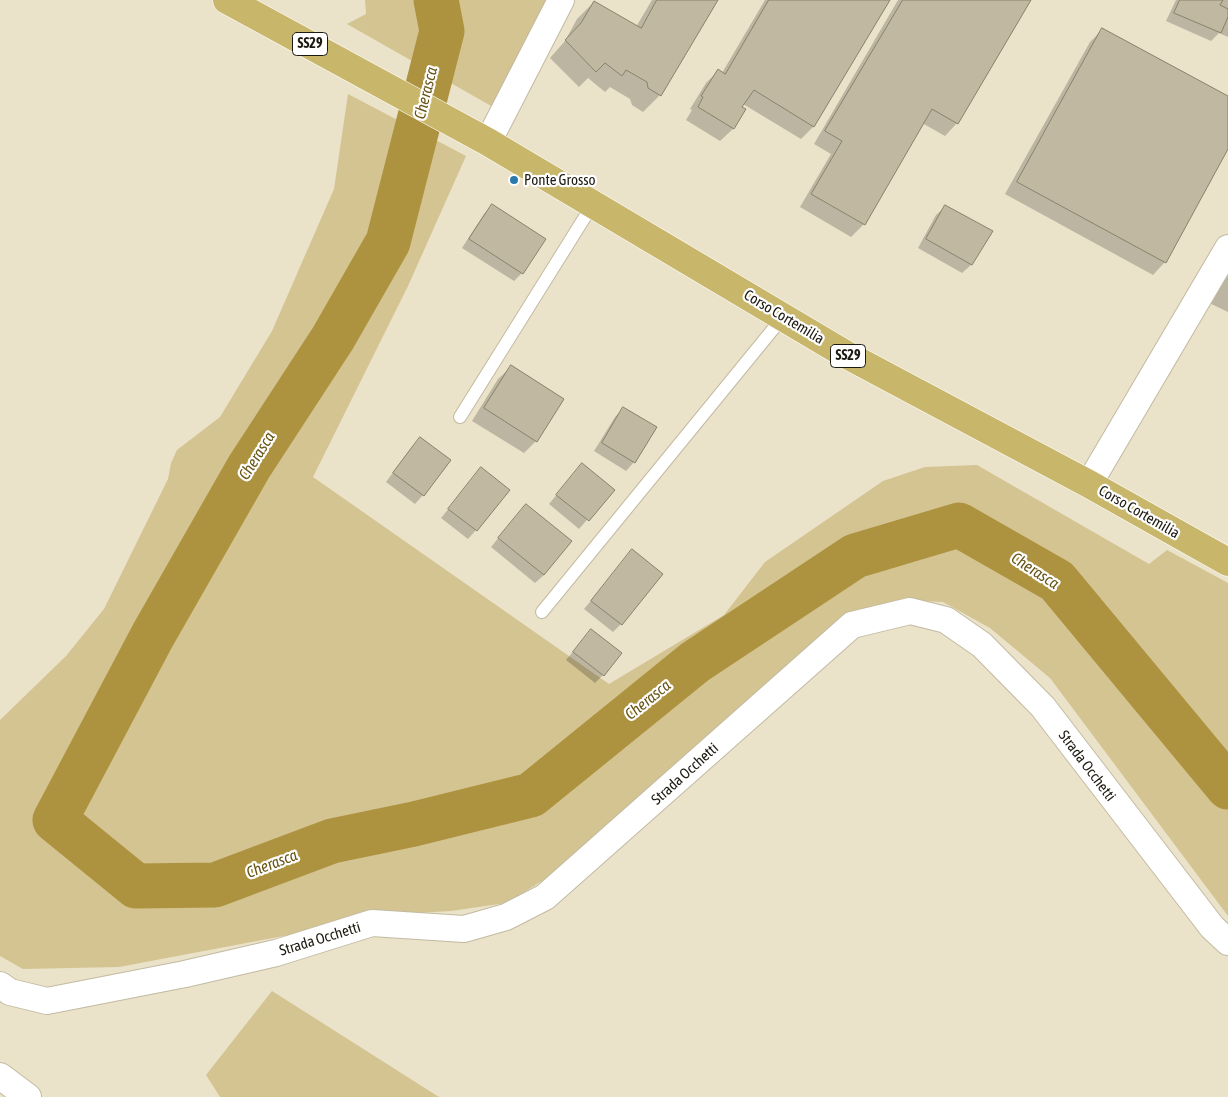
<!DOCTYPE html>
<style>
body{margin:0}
canvas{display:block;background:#eae2c9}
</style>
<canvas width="1228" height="1097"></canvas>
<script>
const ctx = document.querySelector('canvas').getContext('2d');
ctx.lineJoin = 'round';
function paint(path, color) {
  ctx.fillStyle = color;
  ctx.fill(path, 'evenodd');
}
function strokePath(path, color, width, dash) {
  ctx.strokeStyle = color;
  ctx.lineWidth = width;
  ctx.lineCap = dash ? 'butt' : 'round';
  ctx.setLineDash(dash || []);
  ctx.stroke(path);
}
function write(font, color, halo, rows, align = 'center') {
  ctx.font = font + ' "Asap Condensed",sans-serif';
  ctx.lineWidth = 4.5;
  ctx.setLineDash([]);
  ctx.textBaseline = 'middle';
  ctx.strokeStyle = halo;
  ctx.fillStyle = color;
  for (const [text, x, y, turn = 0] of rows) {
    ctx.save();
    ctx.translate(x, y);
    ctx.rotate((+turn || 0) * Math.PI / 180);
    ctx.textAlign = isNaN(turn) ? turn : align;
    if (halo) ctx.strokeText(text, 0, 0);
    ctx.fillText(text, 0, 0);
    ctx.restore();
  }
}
paint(new Path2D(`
 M 365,0 L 549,0 L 493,107 L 347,24 L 366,14 Z
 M 348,94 L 466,156 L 408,286 L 313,477 L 609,684 L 724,615 L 765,562 L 883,481 L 925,467 L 977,465 L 1149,564 L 1167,550 L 1228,583 L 1228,916 L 1050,678 L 990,628 L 943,602 L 898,600 L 848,615 L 547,878 L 506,903 L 451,911 L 400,914 L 119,967 L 23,969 L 0,956 L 0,720 L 66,656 L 104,609 L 168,479 L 171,463 L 177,450 L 220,417 L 272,331 L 334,189 Z
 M 272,991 L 439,1097 L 441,1097 L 220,1097 L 206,1075 Z`), '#d4c492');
paint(new Path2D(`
 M 652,0 L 717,0 L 660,95 L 643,112 L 632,105 L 630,99 L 610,87 L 605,92 L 588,78 L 579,87 L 550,58 L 565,41 L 577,19 L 594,2 L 636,27 Z
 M 765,0 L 888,0 L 813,127 L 801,139 L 743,104 L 741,107 L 745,109 L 733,129 L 720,141 L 686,120 L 692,110 L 690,109 L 706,83 L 718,71 L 722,73 Z
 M 898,0 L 1029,0 L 957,123 L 945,136 L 922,123 L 864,224 L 851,237 L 800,207 L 831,154 L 814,144 Z
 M 1176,0 L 1228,0 L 1228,37 L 1219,33 L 1211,41 L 1166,21 Z
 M 1102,30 L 1228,98 L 1228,146 L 1165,262 L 1153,275 L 1005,194 L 1090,42 Z
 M 492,206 L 522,273 L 514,281 L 462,248 L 484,214 Z
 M 945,207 L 991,232 L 971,265 L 962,273 L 918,248 L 936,215 Z
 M 1228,261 L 1228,312 L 1205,301 Z
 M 511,367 L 536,441 L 524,453 L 472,421 L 498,379 Z
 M 623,409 L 634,462 L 626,471 L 594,451 L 615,417 Z
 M 420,439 L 449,461 L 423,495 L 415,504 L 386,482 L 412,447 Z
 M 582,464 L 613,490 L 579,529 L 549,504 Z
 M 481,469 L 476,530 L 468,539 L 441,518 Z
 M 518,514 L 544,575 L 535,583 L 491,547 Z
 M 632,551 L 621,624 L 613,632 L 584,609 Z
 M 591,630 L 603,675 L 595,683 L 566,660 Z`), '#0003');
strokePath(new Path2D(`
 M 436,0 L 442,31 L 388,242 L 333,338 L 249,467 L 153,635 L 55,820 L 136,886 L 215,885 L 332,841 L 414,824 L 531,795 L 695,662 L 855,556 L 959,525 L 1057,581 L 1228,787`), '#ad933f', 45);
const building = new Path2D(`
 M 657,0 L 718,0 L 661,96 L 648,88 L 647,82 L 626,70 L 622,76 L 605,63 L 596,72 L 565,40 L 581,23 L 594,1 L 641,28 Z
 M 769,0 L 890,0 L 814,127 L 754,90 L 742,107 L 746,109 L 734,129 L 698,107 L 703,97 L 701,96 L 718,69 L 725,74 Z
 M 903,0 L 1031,0 L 958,124 L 932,109 L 865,225 L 811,194 L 842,141 L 825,131 Z
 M 1180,0 L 1223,0 L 1220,5 L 1228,9 L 1228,17 L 1221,33 L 1174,13 Z
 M 1102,28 L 1228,96 L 1228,149 L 1166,263 L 1017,182 Z
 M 492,204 L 546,239 L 523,274 L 469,239 Z
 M 945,205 L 993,231 L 972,265 L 926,239 Z
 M 511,365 L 564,399 L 537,442 L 484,408 Z
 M 623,407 L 657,427 L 635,463 L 602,443 Z
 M 420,437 L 451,460 L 424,496 L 393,473 Z
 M 582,463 L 615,490 L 589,521 L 556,495 Z
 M 481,467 L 510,490 L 477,531 L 448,509 Z
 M 526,504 L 572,541 L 544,575 L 498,538 Z
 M 632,549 L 663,574 L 622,625 L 591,601 Z
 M 591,629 L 622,653 L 604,676 L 573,652 Z`);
paint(building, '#c0b8a0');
strokePath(building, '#89826b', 1);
const service = new Path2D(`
 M 460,417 L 593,204
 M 542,612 L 783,317`);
const minor = new Path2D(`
 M 488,142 L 561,0
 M 1089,484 L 1228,248
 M 0,985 L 10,992 L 47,1001 L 185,974 L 276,953 L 372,923 L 464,929 L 506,917 L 545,897 L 852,625 L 910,611 L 946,620 L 982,645 L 1043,707 L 1212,927 L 1228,942
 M 0,1076 L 28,1097`);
const primary = new Path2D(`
 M 227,0 L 488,142 L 845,354 L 1089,484 L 1228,562`);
strokePath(service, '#c2baa1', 14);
strokePath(minor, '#c2baa1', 28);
strokePath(primary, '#fff', 29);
strokePath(service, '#fff', 12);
strokePath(minor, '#fff', 26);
strokePath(primary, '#c8b66a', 28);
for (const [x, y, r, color] of [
 [514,180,5,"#2b78aa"]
]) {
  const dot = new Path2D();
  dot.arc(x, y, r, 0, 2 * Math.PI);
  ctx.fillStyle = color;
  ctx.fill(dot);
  strokePath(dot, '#fff', 2);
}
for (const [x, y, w] of [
 [310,44,35],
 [848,356,35]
]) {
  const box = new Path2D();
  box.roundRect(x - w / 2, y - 11.5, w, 23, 4);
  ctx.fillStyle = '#fff';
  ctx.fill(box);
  strokePath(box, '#1d1a11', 1);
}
write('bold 14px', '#1d1a11', null, [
 ["SS29",310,44],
 ["SS29",848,356]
]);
write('15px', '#1d1a11', '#fff', [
 ["Ponte Grosso",524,180]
], 'left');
write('15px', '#1d1a11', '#fff', [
 ["Corso Cortemilia",784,317,31],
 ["Corso Cortemilia",1139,512,30],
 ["Strada Occhetti",1087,766,53],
 ["Strada Occhetti",685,774,-42],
 ["Strada Occhetti",320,939,-17]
]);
write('italic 16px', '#675415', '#fff', [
 ["Cherasca",426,93,-76],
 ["Cherasca",257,456,-58],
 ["Cherasca",1035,571,33],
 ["Cherasca",648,700,-39],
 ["Cherasca",272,864,-21]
]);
</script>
